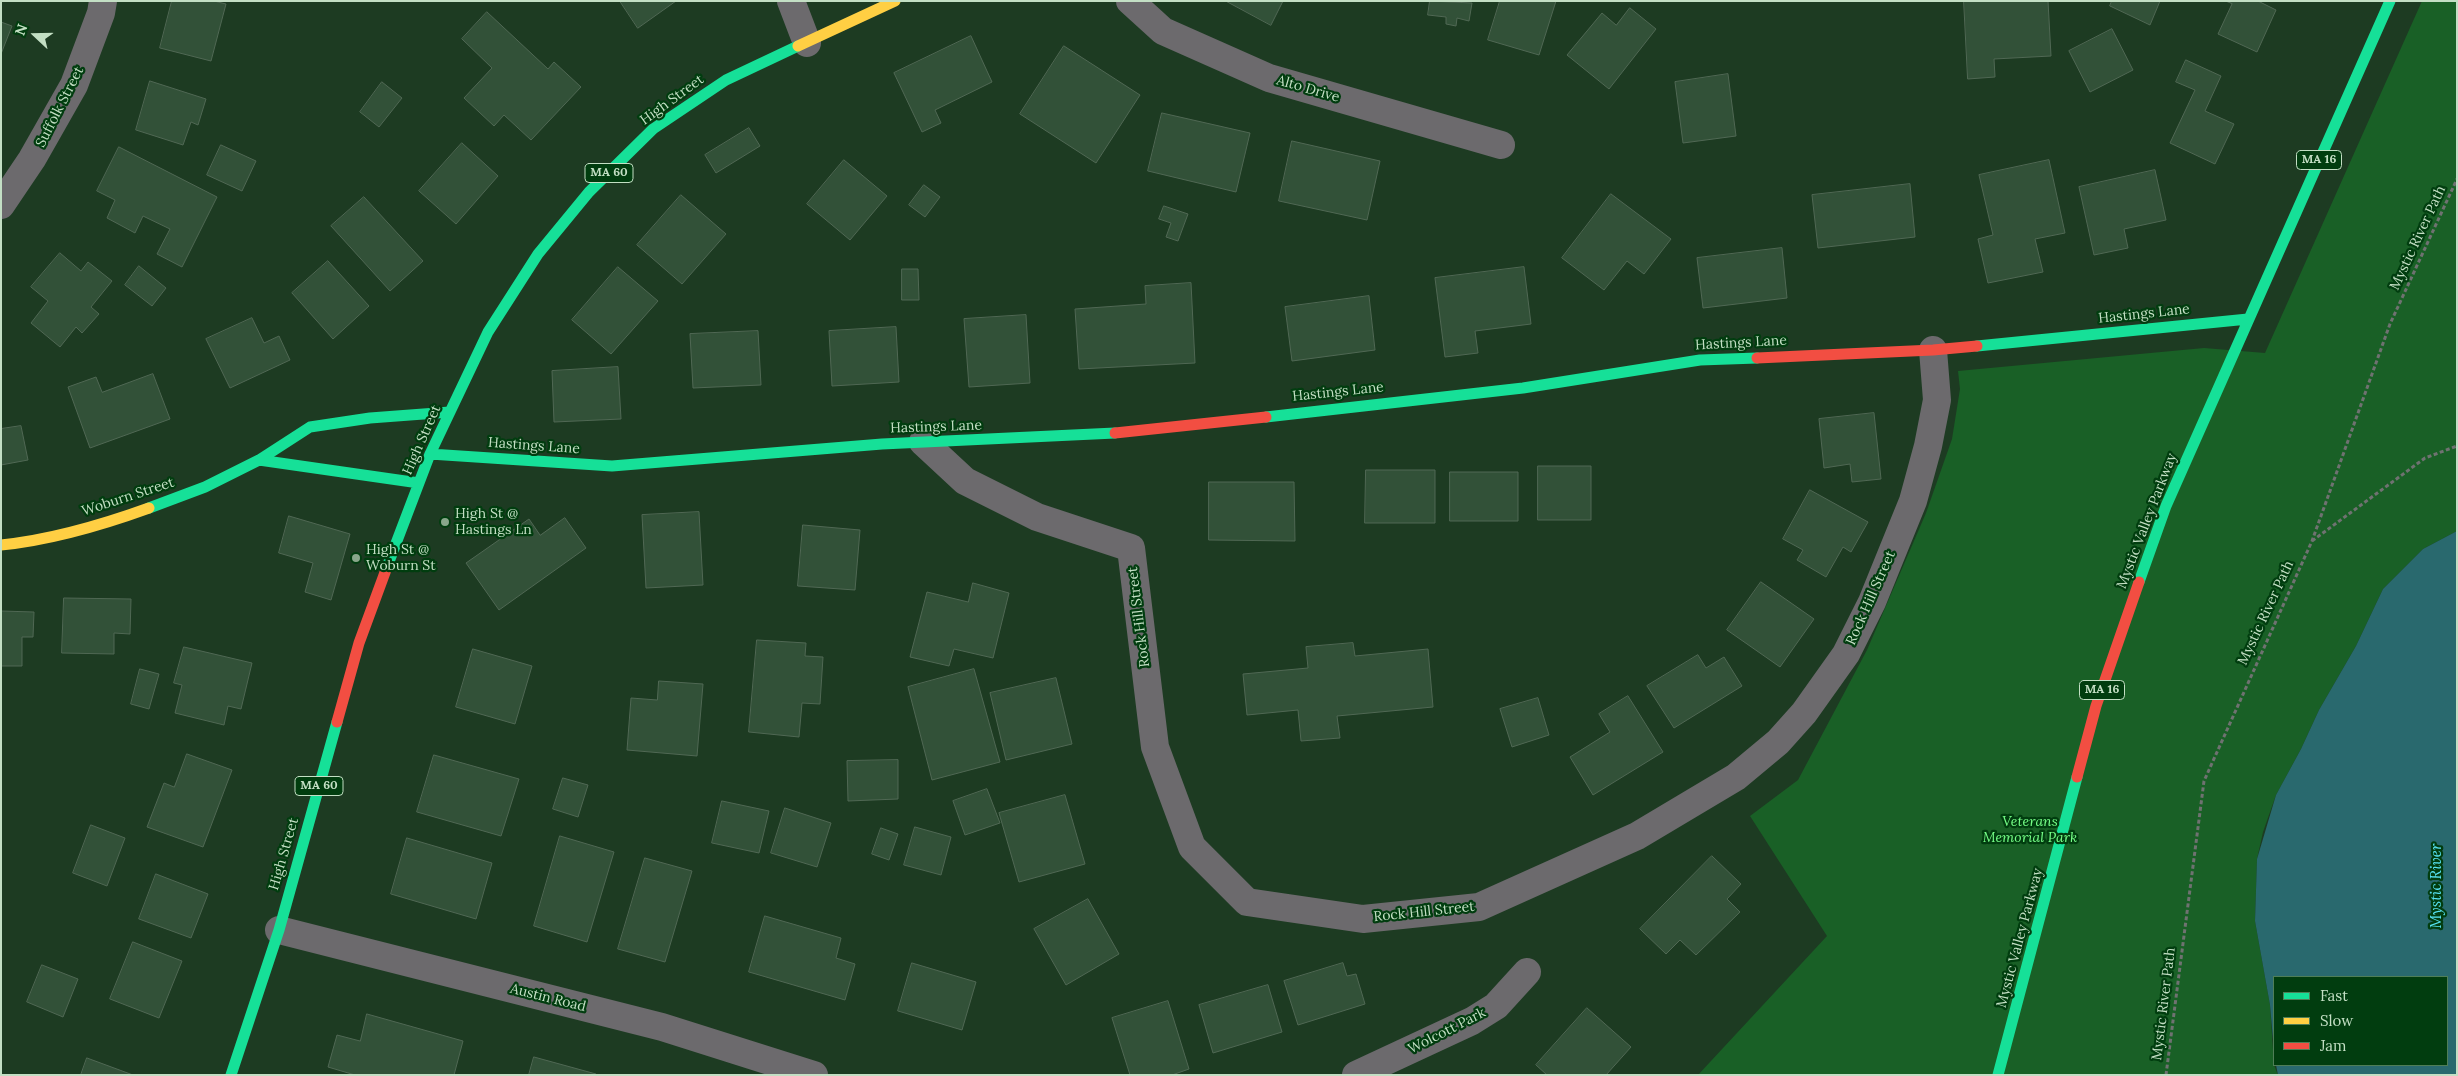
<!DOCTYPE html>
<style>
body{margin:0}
#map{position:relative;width:2458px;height:1076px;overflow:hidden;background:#1d3b22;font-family:Lora,serif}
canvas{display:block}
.frame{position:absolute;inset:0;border:2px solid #c3dfc4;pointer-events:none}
.legend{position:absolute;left:2273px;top:976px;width:175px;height:90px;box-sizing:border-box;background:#013d0f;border:1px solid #4f7e57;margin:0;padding:6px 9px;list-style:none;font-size:15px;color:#c3dfc4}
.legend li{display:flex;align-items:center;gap:10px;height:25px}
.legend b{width:25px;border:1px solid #4f7e57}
.north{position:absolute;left:10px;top:10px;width:50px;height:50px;-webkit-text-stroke:4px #013d0f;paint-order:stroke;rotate:291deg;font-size:14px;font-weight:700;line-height:20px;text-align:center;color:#c3dfc4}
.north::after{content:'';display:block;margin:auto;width:18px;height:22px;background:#c3dfc4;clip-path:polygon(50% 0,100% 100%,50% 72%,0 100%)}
</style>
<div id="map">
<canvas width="2458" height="1076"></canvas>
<div class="frame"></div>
<ul class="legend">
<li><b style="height:6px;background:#16e098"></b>Fast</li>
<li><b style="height:6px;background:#ffcf43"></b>Slow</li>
<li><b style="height:6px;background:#f24e42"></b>Jam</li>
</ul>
<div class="north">N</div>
</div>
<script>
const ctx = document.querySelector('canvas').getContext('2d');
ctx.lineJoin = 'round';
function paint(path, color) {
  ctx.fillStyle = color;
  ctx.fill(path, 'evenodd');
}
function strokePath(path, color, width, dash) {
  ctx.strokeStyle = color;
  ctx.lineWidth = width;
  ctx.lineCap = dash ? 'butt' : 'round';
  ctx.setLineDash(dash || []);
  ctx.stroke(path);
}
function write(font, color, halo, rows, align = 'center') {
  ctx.font = font + ' Lora,serif';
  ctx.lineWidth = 4.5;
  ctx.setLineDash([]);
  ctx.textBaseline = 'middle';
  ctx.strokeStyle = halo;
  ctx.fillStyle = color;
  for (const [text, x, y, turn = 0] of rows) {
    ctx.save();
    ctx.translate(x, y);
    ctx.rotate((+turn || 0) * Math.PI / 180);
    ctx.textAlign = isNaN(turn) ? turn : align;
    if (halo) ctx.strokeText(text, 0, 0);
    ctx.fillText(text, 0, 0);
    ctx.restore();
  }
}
paint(new Path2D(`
 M 2422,1 L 2457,1 L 2457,531 L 2423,549 L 2383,589 L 2356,646 L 2319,710 L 2301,749 L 2276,795 L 2263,832 L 2257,859 L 2255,921 L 2270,1005 L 2274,1065 L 2278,1075 L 1698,1075 L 1827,936 L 1750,816 L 1798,780 L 1867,650 L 1926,513 L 1952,439 L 1960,389 L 1958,371 L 2204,348 L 2265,353 Z`), '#196026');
paint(new Path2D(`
 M 2457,531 L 2457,1075 L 2278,1075 L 2276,1065 L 2447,1065 L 2447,977 L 2274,977 L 2274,1051 L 2270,1005 L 2255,921 L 2257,859 L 2276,795 L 2301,749 L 2319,710 L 2356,646 L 2383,589 L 2423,549 Z`), '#29696e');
const building = new Path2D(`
 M 172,1 L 214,1 L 226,4 L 211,61 L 160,48 Z
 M 620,1 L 676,1 L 638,28 Z
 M 1226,1 L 1283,1 L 1271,25 Z
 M 1430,1 L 1472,3 L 1469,21 L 1457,18 L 1456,26 L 1446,24 L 1446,17 L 1428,15 Z
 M 1500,1 L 1556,1 L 1539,55 L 1488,40 Z
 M 1964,1 L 2048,1 L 2051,56 L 1994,59 L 1995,77 L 1968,79 Z
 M 2112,1 L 2160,1 L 2150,25 L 2110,6 Z
 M 2226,1 L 2258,1 L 2276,10 L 2257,52 L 2218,34 L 2232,4 Z
 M 1630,8 L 1656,29 L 1609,89 L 1567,55 L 1602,13 L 1616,25 Z
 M 487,12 L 548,69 L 554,62 L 581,87 L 531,140 L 504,115 L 494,126 L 464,98 L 492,68 L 462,39 Z
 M 1,22 L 12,26 L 1,54 Z
 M 2112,29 L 2133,70 L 2090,92 L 2069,51 Z
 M 971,36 L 992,82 L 935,110 L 941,123 L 922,132 L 894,73 Z
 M 1064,46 L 1140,95 L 1096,163 L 1020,114 Z
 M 2186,60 L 2221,76 L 2205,111 L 2234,124 L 2215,164 L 2170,143 L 2195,90 L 2176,82 Z
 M 1728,74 L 1736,136 L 1683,143 L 1675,82 Z
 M 150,81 L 206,99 L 198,125 L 191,122 L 183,145 L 136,130 Z
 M 382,82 L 402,98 L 379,127 L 360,112 Z
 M 1162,113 L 1250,133 L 1236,192 L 1148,171 Z
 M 749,128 L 760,146 L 716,173 L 705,155 Z
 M 1292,141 L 1380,161 L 1367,220 L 1279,201 Z
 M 462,143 L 498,176 L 456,224 L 419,191 Z
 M 221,145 L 256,161 L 242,191 L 207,175 Z
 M 119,147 L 217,197 L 182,267 L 157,254 L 170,229 L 143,216 L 135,233 L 107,218 L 115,200 L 97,191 Z
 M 844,160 L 887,196 L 850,240 L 807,204 Z
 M 2049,160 L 2065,233 L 2035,239 L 2043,272 L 1988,283 L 1978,239 L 1993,235 L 1979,175 Z
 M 2155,170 L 2166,220 L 2124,229 L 2128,248 L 2094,255 L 2079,187 Z
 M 1910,184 L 1915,237 L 1818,248 L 1812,195 Z
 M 924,185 L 940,197 L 925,217 L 909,205 Z
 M 1611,194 L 1671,239 L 1644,274 L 1627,261 L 1604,290 L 1562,258 Z
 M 681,195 L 726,234 L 682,284 L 637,245 Z
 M 364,197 L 423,261 L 390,291 L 331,226 Z
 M 1164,206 L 1188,214 L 1178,241 L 1166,237 L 1171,223 L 1159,219 Z
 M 1782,248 L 1787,298 L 1703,308 L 1697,258 Z
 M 60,253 L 81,271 L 88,262 L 112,281 L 91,307 L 99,314 L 82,333 L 76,327 L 60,347 L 31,323 L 48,301 L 31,287 Z
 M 328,261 L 369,306 L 333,339 L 292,293 Z
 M 139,266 L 166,288 L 152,306 L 125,285 Z
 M 618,267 L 658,301 L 611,354 L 572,320 Z
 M 1524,267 L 1531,324 L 1475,331 L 1478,353 L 1445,357 L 1435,278 Z
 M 902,269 L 918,269 L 919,300 L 902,300 Z
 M 1191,283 L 1195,363 L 1079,369 L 1075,309 L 1146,304 L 1145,286 Z
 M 1369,296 L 1375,350 L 1292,361 L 1285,307 Z
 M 1026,315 L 1030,383 L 969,387 L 964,319 Z
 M 252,318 L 264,343 L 279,336 L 290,360 L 230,388 L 206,339 Z
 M 896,327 L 899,382 L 832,386 L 829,331 Z
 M 758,331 L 761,385 L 693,388 L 690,334 Z
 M 618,367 L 621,419 L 554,422 L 552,371 Z
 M 153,374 L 170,419 L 90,448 L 68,387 L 96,377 L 102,392 Z
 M 1874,413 L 1881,479 L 1852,482 L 1850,464 L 1824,468 L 1819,419 Z
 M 21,426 L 28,460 L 1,465 L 1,429 Z
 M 1538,466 L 1591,466 L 1591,520 L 1538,520 Z
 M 1366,470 L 1435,470 L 1435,523 L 1365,523 Z
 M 1450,472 L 1518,472 L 1518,521 L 1450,521 Z
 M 1209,482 L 1294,482 L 1295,541 L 1209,540 Z
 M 1810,490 L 1868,522 L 1851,552 L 1843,547 L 1826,577 L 1797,560 L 1803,550 L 1783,539 Z
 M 699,512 L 703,585 L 646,588 L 642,515 Z
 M 289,516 L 350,534 L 331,600 L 305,592 L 313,563 L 279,553 Z
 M 565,518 L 586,548 L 499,610 L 466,563 L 529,519 L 540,535 Z
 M 803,525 L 860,530 L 855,590 L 798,586 Z
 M 1761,582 L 1814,619 L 1780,667 L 1727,630 Z
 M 973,583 L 1009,593 L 993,658 L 954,649 L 949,666 L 910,657 L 927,592 L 968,602 Z
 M 64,598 L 131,599 L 130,634 L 114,633 L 114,654 L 62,653 Z
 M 1,611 L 34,612 L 33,637 L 22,637 L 22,666 L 1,666 Z
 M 757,640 L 806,643 L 805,656 L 823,657 L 820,704 L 802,703 L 799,737 L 749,732 Z
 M 1353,643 L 1355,656 L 1428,649 L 1433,707 L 1337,716 L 1340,738 L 1301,741 L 1298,710 L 1247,715 L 1243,674 L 1308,668 L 1306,647 Z
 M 184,647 L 252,663 L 241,709 L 228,706 L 224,725 L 175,713 L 182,685 L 174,683 Z
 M 473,649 L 532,666 L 515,724 L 456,707 Z
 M 1698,655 L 1706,668 L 1724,657 L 1742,686 L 1674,728 L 1647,686 Z
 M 140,669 L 159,674 L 149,709 L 131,704 Z
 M 974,669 L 1000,762 L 932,780 L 908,687 Z
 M 1056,678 L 1072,744 L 1006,760 L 990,693 Z
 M 659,681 L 703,684 L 697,756 L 627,750 L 631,698 L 657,700 Z
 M 1628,696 L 1663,752 L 1593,795 L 1570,757 L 1610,732 L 1599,714 Z
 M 1538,698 L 1549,735 L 1512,747 L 1500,709 Z
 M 187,754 L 232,770 L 203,847 L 147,827 L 164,783 L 174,787 Z
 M 434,755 L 519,779 L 501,836 L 417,812 Z
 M 898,760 L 898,799 L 848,801 L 847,761 Z
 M 563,778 L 588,785 L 578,817 L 553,809 Z
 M 987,789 L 1000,823 L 965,835 L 953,801 Z
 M 1065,795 L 1085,864 L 1019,882 L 999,813 Z
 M 722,801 L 769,811 L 759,853 L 712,843 Z
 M 785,808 L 831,823 L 817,867 L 771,853 Z
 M 91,825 L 125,838 L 107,886 L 73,873 Z
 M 915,827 L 951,837 L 941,875 L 904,865 Z
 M 881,828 L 898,834 L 889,860 L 872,854 Z
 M 560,836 L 614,852 L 587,942 L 534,926 Z
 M 407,838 L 492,863 L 476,919 L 391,894 Z
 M 1712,856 L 1741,884 L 1727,899 L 1740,912 L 1696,955 L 1680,940 L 1666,954 L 1640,929 Z
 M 645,858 L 692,871 L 665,962 L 618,949 Z
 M 156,874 L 208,894 L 191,938 L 139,919 Z
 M 1088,899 L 1119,954 L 1066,985 L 1034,929 Z
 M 765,916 L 841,938 L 836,958 L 855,964 L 845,1000 L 749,972 Z
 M 133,942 L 182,961 L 159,1018 L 110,999 Z
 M 912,963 L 976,982 L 962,1030 L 898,1011 Z
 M 1343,963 L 1347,976 L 1356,974 L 1365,1004 L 1298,1025 L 1284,981 Z
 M 42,965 L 78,979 L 63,1017 L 27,1002 Z
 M 1268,985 L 1282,1032 L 1213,1053 L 1199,1005 Z
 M 1168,1001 L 1189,1069 L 1172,1075 L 1130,1075 L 1112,1018 Z
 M 1587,1008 L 1631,1047 L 1606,1075 L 1547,1075 L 1536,1065 Z
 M 367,1014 L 463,1041 L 454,1075 L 355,1075 L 328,1067 L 337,1035 L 360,1041 Z
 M 534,1057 L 596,1074 L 596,1075 L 529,1075 Z
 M 87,1058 L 133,1075 L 81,1075 Z`);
paint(building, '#325138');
strokePath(building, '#506854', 1);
strokePath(new Path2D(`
 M 2312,541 L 2425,458 L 2457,446
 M 2166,1075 L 2204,781 L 2312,541 L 2390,324 L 2457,179`), '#6f7271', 3, [4, 2.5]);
strokePath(new Path2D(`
 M 791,1 L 807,43
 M 1130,1 L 1163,31 L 1269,78 L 1501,145
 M 1,205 L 32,159 L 74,85 L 101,13 L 103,1
 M 923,442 L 965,481 L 1037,517 L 1131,548 L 1155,747 L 1192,847 L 1247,902 L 1363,919 L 1479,907 L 1637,836 L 1736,777 L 1778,742 L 1804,713 L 1846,654 L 1872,602 L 1913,501 L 1928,446 L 1937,400 L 1933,350
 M 279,930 L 662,1027 L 814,1075
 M 1356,1075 L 1472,1021 L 1496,1006 L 1527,972`), '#6c6a6d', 28);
strokePath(new Path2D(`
 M 1977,346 L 2248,319
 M 1266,417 L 1523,388 L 1700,360 L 1757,358
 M 430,454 L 612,466 L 882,444 L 1115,433
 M 259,460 L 419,483
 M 149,508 L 205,487 L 259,460 L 310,427 L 370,418 L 450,412
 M 387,567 L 430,454 L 488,332 L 538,254 L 589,192 L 653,129 L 726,80 L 798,46
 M 2139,582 L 2166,506 L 2390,1
 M 231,1075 L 279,930 L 337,722
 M 1998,1075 L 2077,777`), '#16e098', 11);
strokePath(new Path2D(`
 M 798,46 L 895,1
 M 1,545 C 51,540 102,525 149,508`), '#ffcf43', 11);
strokePath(new Path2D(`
 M 1757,358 L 1933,350 L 1977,346
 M 1115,433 L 1266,417
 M 337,722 L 359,643 L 387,567
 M 2077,777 L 2096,706 L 2139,582`), '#f24e42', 11);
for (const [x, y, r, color] of [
 [445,522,5,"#89a68b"],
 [356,558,5,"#89a68b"]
]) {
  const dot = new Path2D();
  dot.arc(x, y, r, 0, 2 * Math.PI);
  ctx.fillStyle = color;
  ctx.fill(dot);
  strokePath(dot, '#013d0f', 2);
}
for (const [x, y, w] of [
 [2319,160,45],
 [609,173,48],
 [2102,690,45],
 [319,786,48]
]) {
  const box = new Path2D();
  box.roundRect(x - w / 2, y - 9.5, w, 19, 4);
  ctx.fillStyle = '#013d0f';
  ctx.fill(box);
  strokePath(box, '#c3dfc4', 1);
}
write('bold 12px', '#c3dfc4', null, [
 ["MA 16",2319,160],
 ["MA 60",609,173],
 ["MA 16",2102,690],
 ["MA 60",319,786]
]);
write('14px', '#c3dfc4', '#013d0f', [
 ["Alto Drive",1308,89,16],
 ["High Street",672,100,-36],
 ["Suffolk Street",60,107,-63],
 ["Mystic River Path",2418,238,-65],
 ["Hastings Lane",2144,314,-6],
 ["Hastings Lane",1741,343,-3],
 ["Hastings Lane",1338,392,-6],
 ["Hastings Lane",936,427,-2],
 ["High Street",422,440,-66],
 ["Hastings Lane",534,446,4],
 ["Woburn Street",128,497,-18],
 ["Mystic Valley Parkway",2147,521,-69],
 ["Rock Hill Street",1871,598,-66],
 ["Mystic River Path",2266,613,-65],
 ["Rock Hill Street",1139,617,-97],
 ["High Street",284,854,-74],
 ["Rock Hill Street",1424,912,-6],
 ["Mystic Valley Parkway",2020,938,-75],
 ["Austin Road",548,998,14],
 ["Mystic River Path",2164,1004,-83],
 ["Wolcott Park",1447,1031,-27]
]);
write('14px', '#c3dfc4', '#013d0f', [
 ["High St @",455,514],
 ["Hastings Ln",455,530],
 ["High St @",366,550],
 ["Woburn St",366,566]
], 'left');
write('italic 14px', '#76ff88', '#013d0f', [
 ["Veterans",2030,822],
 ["Memorial Park",2030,838]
]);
write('italic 15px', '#56e1f1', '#013d0f', [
 ["Mystic River",2437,886,-90]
]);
</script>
